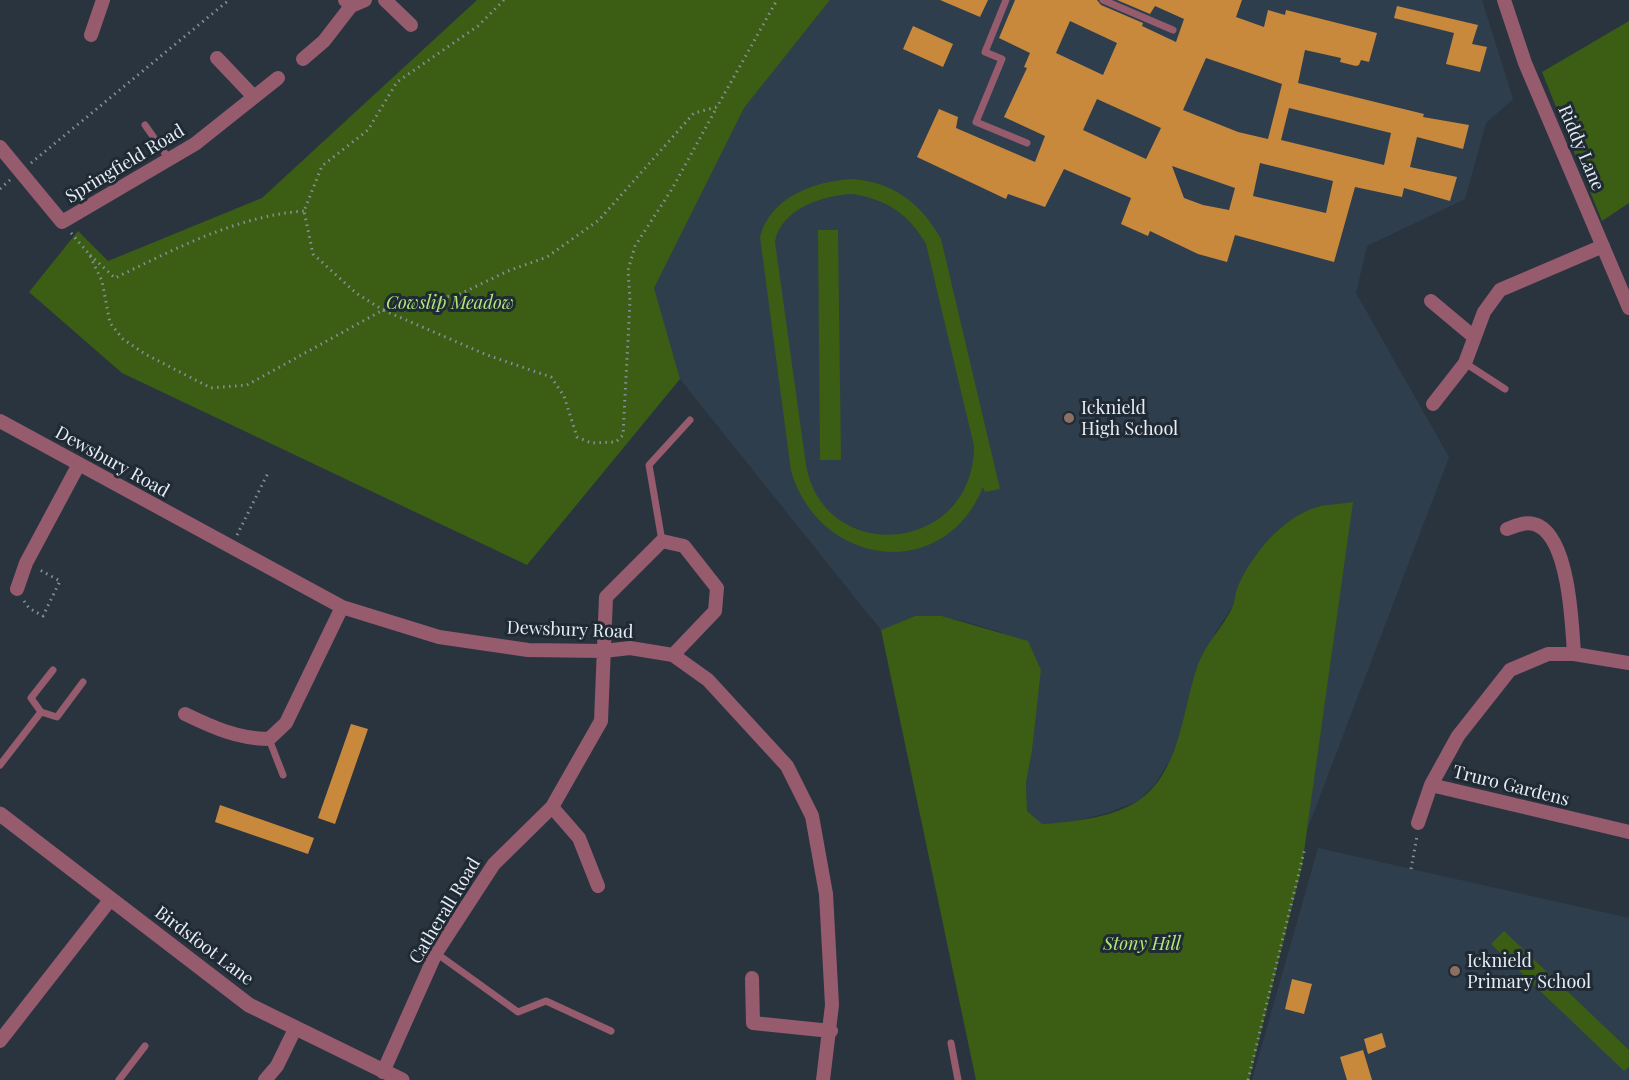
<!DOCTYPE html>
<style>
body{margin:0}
canvas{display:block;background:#29343f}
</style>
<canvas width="1629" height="1080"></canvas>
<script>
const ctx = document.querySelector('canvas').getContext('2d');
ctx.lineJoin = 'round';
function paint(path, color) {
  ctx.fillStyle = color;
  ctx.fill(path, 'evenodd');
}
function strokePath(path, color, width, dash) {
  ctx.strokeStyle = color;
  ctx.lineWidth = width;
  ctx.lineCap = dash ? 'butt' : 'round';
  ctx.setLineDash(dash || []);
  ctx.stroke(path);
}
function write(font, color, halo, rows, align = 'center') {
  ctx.font = font + ' "Playfair Display",serif';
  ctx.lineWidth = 6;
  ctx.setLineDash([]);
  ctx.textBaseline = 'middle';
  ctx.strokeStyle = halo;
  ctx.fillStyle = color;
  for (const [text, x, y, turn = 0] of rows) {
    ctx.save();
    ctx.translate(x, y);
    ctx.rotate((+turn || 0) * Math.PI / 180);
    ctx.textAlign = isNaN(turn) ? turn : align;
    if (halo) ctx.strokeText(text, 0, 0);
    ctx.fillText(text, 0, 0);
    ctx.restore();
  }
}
paint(new Path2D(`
 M 830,0 L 1482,0 L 1513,99 L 1486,123 L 1465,199 L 1367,246 L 1356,293 L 1449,457 L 1307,830 L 1352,503 L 1316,507 L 1286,524 L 1254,557 L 1238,587 L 1232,607 L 1215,633 L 1172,757 L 1155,784 L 1138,801 L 1107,813 L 1071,822 L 1041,824 L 1027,811 L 1026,783 L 1032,751 L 1041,670 L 1001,632 L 970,623 L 942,616 L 915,616 L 881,630 L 680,379 L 653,288 L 744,108 Z
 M 1318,848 L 1629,918 L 1629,1080 L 1252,1080 Z`), '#2e3e4d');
paint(new Path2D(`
 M 477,0 L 830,0 L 744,108 L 654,288 L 680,379 L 527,565 L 122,373 L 29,292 L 78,231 L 108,261 L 262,198 Z
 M 1629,21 L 1629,203 L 1602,221 L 1542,72 Z
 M 852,179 C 893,182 921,203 941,239 L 1000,489 L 985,492 L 983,487 C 944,584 819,567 791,471 L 760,237 C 770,197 815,181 852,179 ZM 852,194 C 886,199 909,214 926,244 L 974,446 C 974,554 824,567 806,465 L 775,242 C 780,209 824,195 852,194 Z
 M 818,230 L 838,230 L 841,460 L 820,460 Z
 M 1353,502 L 1302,866 L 1249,1080 L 976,1080 L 881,630 L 915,616 L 942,616 L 1028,641 L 1041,670 L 1032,751 L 1026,783 L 1027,811 L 1042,824 C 1072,822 1112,818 1138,801 C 1182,771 1182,707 1199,662 C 1207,642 1223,627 1232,608 C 1235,601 1235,593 1238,586 C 1253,553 1282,518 1317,507 C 1328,504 1341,504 1353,502 Z
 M 1504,931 L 1629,1050 L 1629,1067 L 1624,1071 L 1491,944 Z`), '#3b5d14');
paint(new Path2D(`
 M 940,0 L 988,0 L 980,17 Z
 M 1015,0 L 1097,0 L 1101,5 L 1143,23 L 1142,26 L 1176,42 L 1184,19 L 1155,6 L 1150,14 L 1117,0 L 1242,0 L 1236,17 L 1264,27 L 1268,10 L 1285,15 L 1286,10 L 1377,33 L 1369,62 L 1361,60 L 1359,65 L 1356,66 L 1340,62 L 1341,58 L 1305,50 L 1298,83 L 1424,114 L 1423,117 L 1469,125 L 1463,149 L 1417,137 L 1410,167 L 1457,177 L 1450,201 L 1404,188 L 1402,197 L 1355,187 L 1334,262 L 1235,235 L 1227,262 L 1198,254 L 1150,231 L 1148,236 L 1121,224 L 1131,198 L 1064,169 L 1045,207 L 1008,194 L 1006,199 L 917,157 L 939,109 L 958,117 L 956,128 L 1035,162 L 1045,136 L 1004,117 L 1027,68 L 1024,67 L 1030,53 L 999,38 ZM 1070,21 L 1117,43 L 1103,75 L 1056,53 ZM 1206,58 L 1282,84 L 1268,139 L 1238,132 L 1183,110 ZM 1097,99 L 1161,128 L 1146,159 L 1083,130 ZM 1289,108 L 1391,133 L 1384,165 L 1281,140 ZM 1260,163 L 1333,181 L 1326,213 L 1253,196 ZM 1172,166 L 1235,188 L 1229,210 L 1203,205 L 1184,198 Z
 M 1397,6 L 1478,25 L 1472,44 L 1487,47 L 1480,72 L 1446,64 L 1454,33 L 1394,18 Z
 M 913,26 L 953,44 L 943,67 L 903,49 Z
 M 351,724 L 368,729 L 335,824 L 318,818 Z
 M 220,805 L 314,838 L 308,854 L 215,822 Z
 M 1292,979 L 1312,984 L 1304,1014 L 1285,1009 Z
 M 1382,1033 L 1386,1047 L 1368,1054 L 1364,1039 Z
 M 1363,1050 L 1372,1080 L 1347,1080 L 1340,1057 Z`), '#c9893d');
strokePath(new Path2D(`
 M 504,0 L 478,26 L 397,82 L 368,130 L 322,166 L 304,211 L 313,254 L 356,293 L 383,310 L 460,294 L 508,271 L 547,257 L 599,220 L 694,113 L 717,107 L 777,0
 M 31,163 L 229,0
 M 0,189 L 10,180
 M 71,233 L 89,254 L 102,281 L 110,323 L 123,339 L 145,354 L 211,388 L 247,385 L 383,310 L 487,355 L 551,377 L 564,396 L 577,437 L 591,443 L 616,442 L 623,435 L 630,301 L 628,270 L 635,246 L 672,189 L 717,107
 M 90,255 L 115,278 C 175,249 237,216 304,211
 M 237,535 L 268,473
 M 24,601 L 29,608 L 43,616 L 60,581 L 38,569
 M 1411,869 L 1417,836
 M 1248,1080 L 1305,848`), '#879099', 3, [1.5, 4.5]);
strokePath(new Path2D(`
 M 1006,0 L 985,52 L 1002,59 L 976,122 L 1027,143
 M 1103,0 L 1173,30
 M 145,125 L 169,159
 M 1465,363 L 1505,389
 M 662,541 L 649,465 L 690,420
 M 41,712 L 57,717 L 83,682
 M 269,739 L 283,775
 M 0,765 L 41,712 L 31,698 L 53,670
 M 436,953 L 518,1012 L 546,1001 L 611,1031
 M 951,1043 L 958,1080
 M 119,1080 L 145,1046`), '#965b6d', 7);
strokePath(new Path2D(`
 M 345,0 L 351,6 L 365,0
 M 385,0 L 411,25
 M 1504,0 L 1525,63 L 1629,308
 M 91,35 L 103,0
 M 217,58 L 254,97
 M 303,59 L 324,41 L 351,6
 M 0,147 L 62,222 L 195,144 L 278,78
 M 1431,301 L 1474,337
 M 1433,404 L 1465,363 L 1484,312 L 1500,290 L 1603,246
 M 0,421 L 342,607 L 439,637 L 528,650 L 604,651 L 630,648 L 673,655 L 708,680 L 787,766 L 812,816 L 826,894 L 832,1005 L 823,1080
 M 1507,529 C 1518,525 1528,520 1539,526 C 1569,542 1572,623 1574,654
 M 17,589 L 26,563 L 79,464
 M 1629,663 L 1574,654 L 1548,654 L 1510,670 L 1458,736 L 1431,785 L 1629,832
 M 185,714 C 212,727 238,739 269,739 L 286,723 L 342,607
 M 552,807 L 579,838 L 598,886
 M 1418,823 L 1431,785
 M 752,978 L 753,1023 L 831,1031
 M 0,1041 L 110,900
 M 383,1072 L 436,953 L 494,864 L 552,807 L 601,721 L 606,597 L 662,541 L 684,546 L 717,588 L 715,611 L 673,655
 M 265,1080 L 277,1066 L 295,1029`), '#965b6d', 14);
strokePath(new Path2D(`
 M 0,814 L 249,1005 L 402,1080`), '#965b6d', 15);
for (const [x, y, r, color] of [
 [1069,418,6,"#8d6e63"],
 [1455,971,6,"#8d6e63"]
]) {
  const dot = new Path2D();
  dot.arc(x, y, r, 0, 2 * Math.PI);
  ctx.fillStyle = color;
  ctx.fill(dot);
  strokePath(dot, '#202a34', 2);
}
write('18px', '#e6edf4', '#202a34', [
 ["Riddy Lane",1581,148,67],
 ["Springfield Road",125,164,-31],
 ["Dewsbury Road",112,462,29],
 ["Dewsbury Road",570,630,2],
 ["Truro Gardens",1511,786,14],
 ["Catherall Road",445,911,-59],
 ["Birdsfoot Lane",204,946,37]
]);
write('italic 18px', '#b0e87c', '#202a34', [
 ["Cowslip Meadow",450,303],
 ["Stony Hill",1142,944]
]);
write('18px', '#e6edf4', '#202a34', [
 ["Icknield",1081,408],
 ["High School",1081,429],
 ["Icknield",1467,961],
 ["Primary School",1467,982]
], 'left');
</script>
